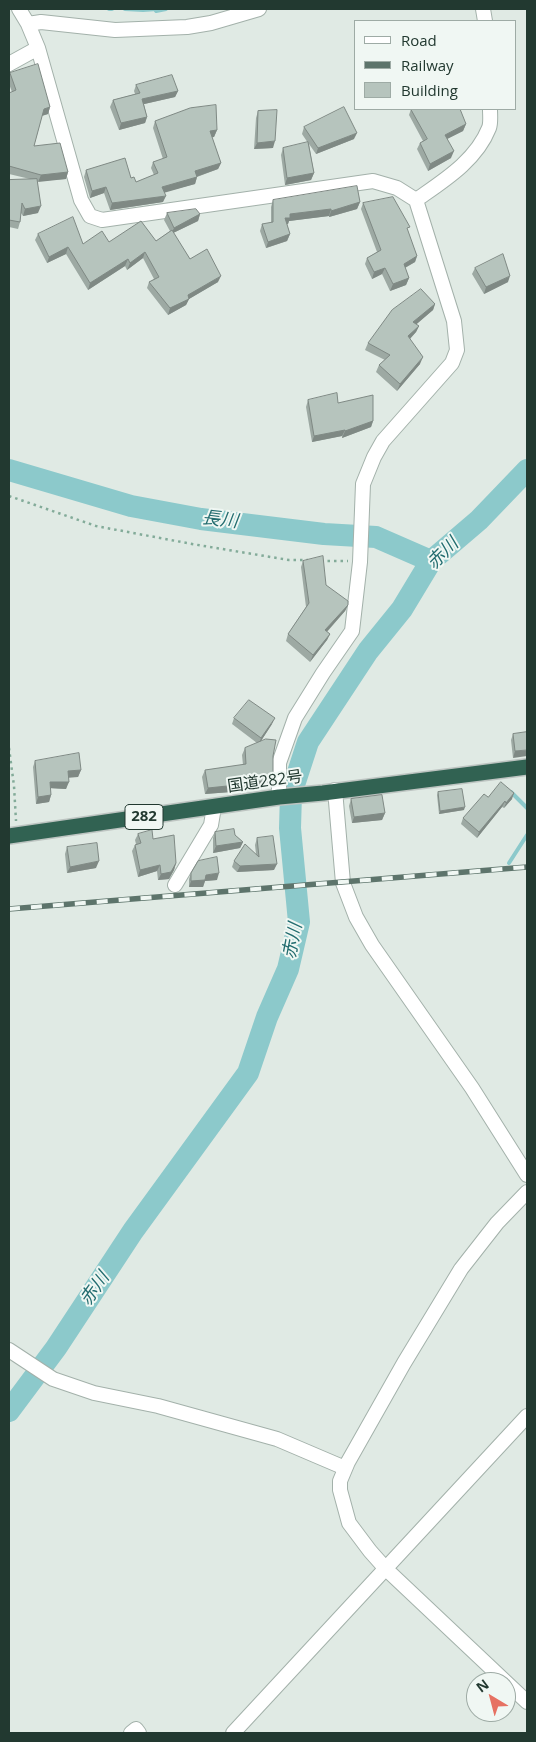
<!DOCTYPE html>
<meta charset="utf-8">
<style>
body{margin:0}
#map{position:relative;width:536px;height:1742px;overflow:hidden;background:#e0eae4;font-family:"Open Sans",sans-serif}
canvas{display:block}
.frame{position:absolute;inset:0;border:10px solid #223930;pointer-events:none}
.legend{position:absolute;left:354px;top:20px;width:162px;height:90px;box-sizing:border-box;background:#f0f7f3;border:1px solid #9eaba5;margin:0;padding:6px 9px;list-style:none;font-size:15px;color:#223930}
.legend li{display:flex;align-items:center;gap:10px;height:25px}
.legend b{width:25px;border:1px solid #9eaba5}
.north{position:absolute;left:466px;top:1672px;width:50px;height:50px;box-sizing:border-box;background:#f0f7f3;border:1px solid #9eaba5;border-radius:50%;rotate:323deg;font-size:14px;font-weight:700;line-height:20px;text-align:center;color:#223930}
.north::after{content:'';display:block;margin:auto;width:18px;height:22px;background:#e67162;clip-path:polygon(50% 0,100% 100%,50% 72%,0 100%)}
</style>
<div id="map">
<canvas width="536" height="1742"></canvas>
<div class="frame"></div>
<ul class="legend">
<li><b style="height:6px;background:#fff"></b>Road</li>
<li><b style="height:6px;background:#5d746b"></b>Railway</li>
<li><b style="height:14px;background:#b6c4bd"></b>Building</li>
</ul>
<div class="north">N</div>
</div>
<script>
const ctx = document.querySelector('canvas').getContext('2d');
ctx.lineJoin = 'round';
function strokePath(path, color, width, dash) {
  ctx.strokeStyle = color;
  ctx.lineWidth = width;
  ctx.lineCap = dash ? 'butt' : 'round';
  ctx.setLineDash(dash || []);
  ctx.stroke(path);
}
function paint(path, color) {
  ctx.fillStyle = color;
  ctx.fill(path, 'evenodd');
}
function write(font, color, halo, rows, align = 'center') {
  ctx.font = font + ' "Open Sans","Noto Sans JP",sans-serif';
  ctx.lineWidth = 4;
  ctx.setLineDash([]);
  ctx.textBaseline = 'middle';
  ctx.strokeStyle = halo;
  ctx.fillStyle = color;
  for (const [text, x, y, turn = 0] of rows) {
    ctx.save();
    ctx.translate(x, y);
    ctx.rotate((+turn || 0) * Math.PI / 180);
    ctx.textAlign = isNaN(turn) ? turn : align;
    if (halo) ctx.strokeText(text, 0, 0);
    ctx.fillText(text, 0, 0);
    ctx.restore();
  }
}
strokePath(new Path2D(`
 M 109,9 L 112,9
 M 125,9 L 143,10 L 157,9 L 156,11 L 166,9
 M 511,792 L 527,808
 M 509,863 L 527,835`), '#8cc9cb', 4);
strokePath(new Path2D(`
 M 9,470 L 131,506 L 201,519 L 324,534 L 376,537 L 431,561
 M 9,1411 L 56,1348 L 133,1231 L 248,1073 L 267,1017 L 288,969 L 299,922 L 290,828 L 291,794 L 308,742 L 368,651 L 402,609 L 431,561 L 479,520 L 527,470`), '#8cc9cb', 22);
const minor = new Path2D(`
 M 19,9 L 28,24 L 38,48 L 81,200 L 90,216 L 102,220 L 373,181 L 397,188 L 416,200 L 454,321 L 457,350 L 452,363 L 383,441 L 374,457 L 363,484 L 360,562 L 352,631 L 323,673 L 295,718 L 279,763 L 279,797
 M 483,9 L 485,21
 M 28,24 L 41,22 L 115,30 L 187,27 L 211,23 L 259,9
 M 9,64 L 38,48
 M 416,200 C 443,181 476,161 489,128 C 491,123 490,115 490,109
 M 335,790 L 343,883 L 356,917 L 372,945 L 472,1088 L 527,1175
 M 175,885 L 211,825 L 214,807
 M 527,1192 L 497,1223 L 461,1269 L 404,1363 L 348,1462 L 340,1481 L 340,1490 L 349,1523 L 370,1551 L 386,1569 L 527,1702
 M 9,1350 L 53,1379 L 94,1393 L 158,1406 L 277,1439 L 345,1468
 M 131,1733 L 136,1729 L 139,1733
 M 233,1733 L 527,1416`);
const highway = new Path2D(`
 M 9,836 L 279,797 L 323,793 L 527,767`);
strokePath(minor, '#a3b1aa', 16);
strokePath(highway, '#bdc4c1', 18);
strokePath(new Path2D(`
 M 9,496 L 96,526 L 192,544 L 289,560 L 308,560
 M 321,561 L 348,561
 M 9,748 L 14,786 L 16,821`), '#83ab99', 2.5, [2.5, 4]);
strokePath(minor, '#fff', 14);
strokePath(highway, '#316252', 15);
const rail = new Path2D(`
 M 9,909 L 527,867`);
strokePath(rail, '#5d746b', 5.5);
strokePath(rail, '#f0f7f3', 4, [11]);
paint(new Path2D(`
 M 10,73 L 50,107 L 48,114 L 42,116 L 34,146 L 68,172 L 66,179 L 38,181 L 38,213 L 23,216 L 21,213 L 20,222 L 18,229 L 9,227 L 9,180 L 30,179 L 9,174 L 9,93 L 12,92 L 9,84 L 9,76 Z
 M 136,85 L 178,91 L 175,97 L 144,104 L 147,117 L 145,123 L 119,130 L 110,107 L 113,100 L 135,94 L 134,91 Z
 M 411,109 L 466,124 L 463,131 L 447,139 L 451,158 L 428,171 L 417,149 L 420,143 L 423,141 L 409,115 Z
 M 258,111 L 273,148 L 254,149 L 256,118 Z
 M 155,121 L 217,130 L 214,137 L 212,137 L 221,163 L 218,169 L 197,177 L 195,184 L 164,192 L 163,202 L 110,210 L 104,193 L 90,198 L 84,177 L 86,170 L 131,178 L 136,182 L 154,175 L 151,168 L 153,162 L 163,159 L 153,128 Z
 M 304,127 L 354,139 L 316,154 L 309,144 L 314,173 L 311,180 L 285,185 L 281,155 L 283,148 L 308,143 L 302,134 Z
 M 273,200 L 360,202 L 357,209 L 329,217 L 329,216 L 289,221 L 288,224 L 287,224 L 290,234 L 287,241 L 266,248 L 260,231 L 262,224 L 271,223 L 271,207 Z
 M 363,203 L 408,232 L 417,256 L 415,262 L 405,268 L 409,278 L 406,285 L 390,291 L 382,274 L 372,279 L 365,264 L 367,258 L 377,252 L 361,209 Z
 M 167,213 L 200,214 L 198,221 L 173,233 L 190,259 L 218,282 L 189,299 L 186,305 L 168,315 L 147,288 L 149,282 L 154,279 L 143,258 L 127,270 L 125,266 L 88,290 L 66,254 L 47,263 L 35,240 L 38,234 L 83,244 L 109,242 L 156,241 L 170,231 L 164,220 Z
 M 475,268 L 508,282 L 484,294 L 472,274 Z
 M 435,304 L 433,310 L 416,324 L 419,326 L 416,332 L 410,339 L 420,364 L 397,391 L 376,372 L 379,365 L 385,360 L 365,350 L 368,343 Z
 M 308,400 L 373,421 L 371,427 L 342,438 L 342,436 L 312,442 L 306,407 Z
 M 303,561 L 326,585 L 348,605 L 345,611 L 327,632 L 330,634 L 327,640 L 310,662 L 286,641 L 288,634 L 306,607 L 301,567 Z
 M 234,718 L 272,724 L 261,741 L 273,756 L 273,779 L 270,785 L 244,791 L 205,794 L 202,777 L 205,770 L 243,765 L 242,755 L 245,748 L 257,743 L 232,724 Z
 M 527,732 L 513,758 L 511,740 L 513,734 Z
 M 35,761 L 81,770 L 78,777 L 69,777 L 66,789 L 50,788 L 51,795 L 49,802 L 36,804 L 33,767 Z
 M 438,792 L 464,810 L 439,814 L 437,795 Z
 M 488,797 L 512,799 L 504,808 L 502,807 L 477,838 L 461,824 L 463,818 Z
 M 351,799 L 385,813 L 382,820 L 352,823 L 349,806 Z
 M 215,832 L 235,835 L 243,842 L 240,848 L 213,853 L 213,838 Z
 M 138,834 L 153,839 L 176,863 L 174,870 L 169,879 L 158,880 L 157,871 L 138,877 L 132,851 L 135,845 L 136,844 L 135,840 Z
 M 257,838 L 274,870 L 237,872 L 232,867 L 234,861 L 256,854 L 255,845 Z
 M 67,847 L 96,868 L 67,873 L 65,854 Z
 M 191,873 L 217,880 L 205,881 L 203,887 L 189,887 L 189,879 Z`), '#9da9a3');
paint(new Path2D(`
 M 178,91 L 175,97 L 140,105 L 142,99 Z
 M 50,107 L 48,114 L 41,116 L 44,109 Z
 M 147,117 L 145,123 L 119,130 L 121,123 Z
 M 466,124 L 463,131 L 443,141 L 445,135 Z
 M 217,130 L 214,137 L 208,138 L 210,131 Z
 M 357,133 L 354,139 L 316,154 L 318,148 Z
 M 275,141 L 273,148 L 254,149 L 257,143 Z
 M 454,151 L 451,158 L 428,171 L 430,164 Z
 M 221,163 L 218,169 L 193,178 L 195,171 Z
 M 68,172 L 66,179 L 38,182 L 41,175 Z
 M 314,173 L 311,180 L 285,185 L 287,178 Z
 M 197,177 L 195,184 L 160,194 L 162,187 Z
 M 106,187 L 104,193 L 90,198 L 92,191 Z
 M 166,196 L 163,202 L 110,210 L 112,203 Z
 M 360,202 L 357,209 L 329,217 L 331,211 Z
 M 41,206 L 38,213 L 23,216 L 25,209 Z
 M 331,209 L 329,216 L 289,221 L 288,224 L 282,225 L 285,218 L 290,214 Z
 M 200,214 L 198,221 L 171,234 L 174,228 Z
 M 290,234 L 287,241 L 266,248 L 268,242 Z
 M 68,247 L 66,254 L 47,263 L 49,257 Z
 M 145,252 L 143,258 L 127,270 L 130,263 Z
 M 417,256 L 415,262 L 401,270 L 404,264 Z
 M 128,259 L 125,266 L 88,290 L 90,283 Z
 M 385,268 L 382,274 L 372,279 L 374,272 Z
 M 221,276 L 218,282 L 189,299 L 186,305 L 168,315 L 170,308 L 188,295 Z
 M 510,276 L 508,282 L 484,294 L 486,287 Z
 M 409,278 L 406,285 L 390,291 L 393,284 Z
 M 435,304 L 433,310 L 411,329 L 413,322 Z
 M 419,326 L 416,332 L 406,343 L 408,336 Z
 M 423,357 L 420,364 L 397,391 L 400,384 Z
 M 373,421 L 371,427 L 342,438 L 345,431 Z
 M 345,430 L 342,436 L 312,442 L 314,436 Z
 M 348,605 L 345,611 L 322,637 L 325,630 Z
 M 330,634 L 327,640 L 310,662 L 313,655 Z
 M 275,718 L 272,724 L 259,744 L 261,738 Z
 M 527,750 L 527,756 L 513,758 L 515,751 Z
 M 81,770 L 78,777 L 66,778 L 68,771 Z
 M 273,779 L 270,785 L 244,791 L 205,794 L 208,788 Z
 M 50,782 L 69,782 L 66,789 L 48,788 Z
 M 514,793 L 512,799 L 504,808 L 506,803 Z
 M 51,795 L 49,802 L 36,804 L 38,797 Z
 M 505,801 L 502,807 L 477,838 L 479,832 Z
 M 465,807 L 464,810 L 439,814 L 440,811 Z
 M 385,813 L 382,820 L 352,823 L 354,817 Z
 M 243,842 L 240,848 L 213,853 L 216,846 Z
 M 99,861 L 96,868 L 67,873 L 70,867 Z
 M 176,863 L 174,870 L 169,879 L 158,880 L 161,874 Z
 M 277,864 L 274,870 L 237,872 L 240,866 Z
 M 160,865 L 157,871 L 138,877 L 140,870 Z
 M 219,873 L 217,880 L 205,881 L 203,887 L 189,887 L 191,881 L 206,875 Z`), '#7f8984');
const building = new Path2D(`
 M 38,64 L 50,107 L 44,109 L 34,146 L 60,143 L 68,172 L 41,175 L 9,166 L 9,93 L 16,90 L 10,73 Z
 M 172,75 L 178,91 L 142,99 L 147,117 L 121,123 L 113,100 L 140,93 L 136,85 Z
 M 216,105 L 217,130 L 210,131 L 221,163 L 195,171 L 197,177 L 162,187 L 166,196 L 112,203 L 106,187 L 92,191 L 86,170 L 125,158 L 131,178 L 134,177 L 136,182 L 158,173 L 153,162 L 167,157 L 155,121 L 190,108 Z
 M 344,107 L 357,133 L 318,148 L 304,127 Z
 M 411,109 L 460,109 L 466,124 L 445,135 L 454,151 L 430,164 L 420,143 L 427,139 Z
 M 277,110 L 275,141 L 257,143 L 258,111 Z
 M 308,142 L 314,173 L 287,178 L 283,148 Z
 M 37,179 L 41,206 L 25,209 L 22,203 L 20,222 L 9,220 L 9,180 Z
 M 357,186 L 360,202 L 331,211 L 331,209 L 290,214 L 290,218 L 285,218 L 290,234 L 268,242 L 262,224 L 273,222 L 273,200 Z
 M 393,197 L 410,227 L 407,228 L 417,256 L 404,264 L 409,278 L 393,284 L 385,268 L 374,272 L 367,258 L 381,250 L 363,203 Z
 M 196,209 L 200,214 L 174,228 L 167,213 Z
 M 73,217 L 83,244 L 102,231 L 109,242 L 141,221 L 156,241 L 172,230 L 190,259 L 207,249 L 221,276 L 188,295 L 189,299 L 170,308 L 149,282 L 159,277 L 145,252 L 130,263 L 128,259 L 90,283 L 68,247 L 49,257 L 38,234 Z
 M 503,254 L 510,276 L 486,287 L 475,268 Z
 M 421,289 L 435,304 L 413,322 L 419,326 L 408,336 L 423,357 L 400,384 L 379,365 L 390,355 L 368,343 L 392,310 Z
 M 337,393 L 338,403 L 373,395 L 373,421 L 345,431 L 345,430 L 314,436 L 308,400 Z
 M 323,556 L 326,585 L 348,601 L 348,605 L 325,630 L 330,634 L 313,655 L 288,634 L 309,603 L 303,561 Z
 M 249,700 L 275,718 L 261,738 L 234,718 Z
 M 527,732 L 527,750 L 515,751 L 513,734 Z
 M 266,739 L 276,740 L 273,756 L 273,779 L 246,784 L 208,788 L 205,770 L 246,764 L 245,748 Z
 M 79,753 L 81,770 L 68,771 L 69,782 L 50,782 L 51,795 L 38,797 L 35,761 Z
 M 501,782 L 514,793 L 506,803 L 505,801 L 479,832 L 463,818 L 484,794 L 488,797 Z
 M 462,789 L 465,807 L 440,811 L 438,792 Z
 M 382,795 L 385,813 L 354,817 L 351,799 Z
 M 234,829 L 235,835 L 243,842 L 216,846 L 215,832 Z
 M 152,830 L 153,839 L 174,835 L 176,863 L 171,872 L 161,874 L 160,865 L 140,870 L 135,845 L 141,843 L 138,834 Z
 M 273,836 L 277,864 L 240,866 L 234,861 L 245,844 L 259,857 L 257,838 Z
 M 97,843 L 99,861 L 70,867 L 67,847 Z
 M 217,857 L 219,873 L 206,875 L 205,880 L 191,881 L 191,873 L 198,861 Z`);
paint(building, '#b6c4bd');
strokePath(building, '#7f8984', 1);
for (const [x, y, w] of [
 [144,817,38]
]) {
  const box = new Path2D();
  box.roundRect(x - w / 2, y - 12.5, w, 25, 4);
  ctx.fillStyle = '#f0f7f3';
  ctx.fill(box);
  strokePath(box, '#223930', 1);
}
write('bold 15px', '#223930', null, [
 ["282",144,817]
]);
write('16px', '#223930', '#f0f7f3', [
 ["国道282号",265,782,-8]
]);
write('italic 18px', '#226c6f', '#f0f7f3', [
 ["長川",220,520,7],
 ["赤川",443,554,-45],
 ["赤川",293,941,-79],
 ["赤川",95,1289,-55]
]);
</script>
